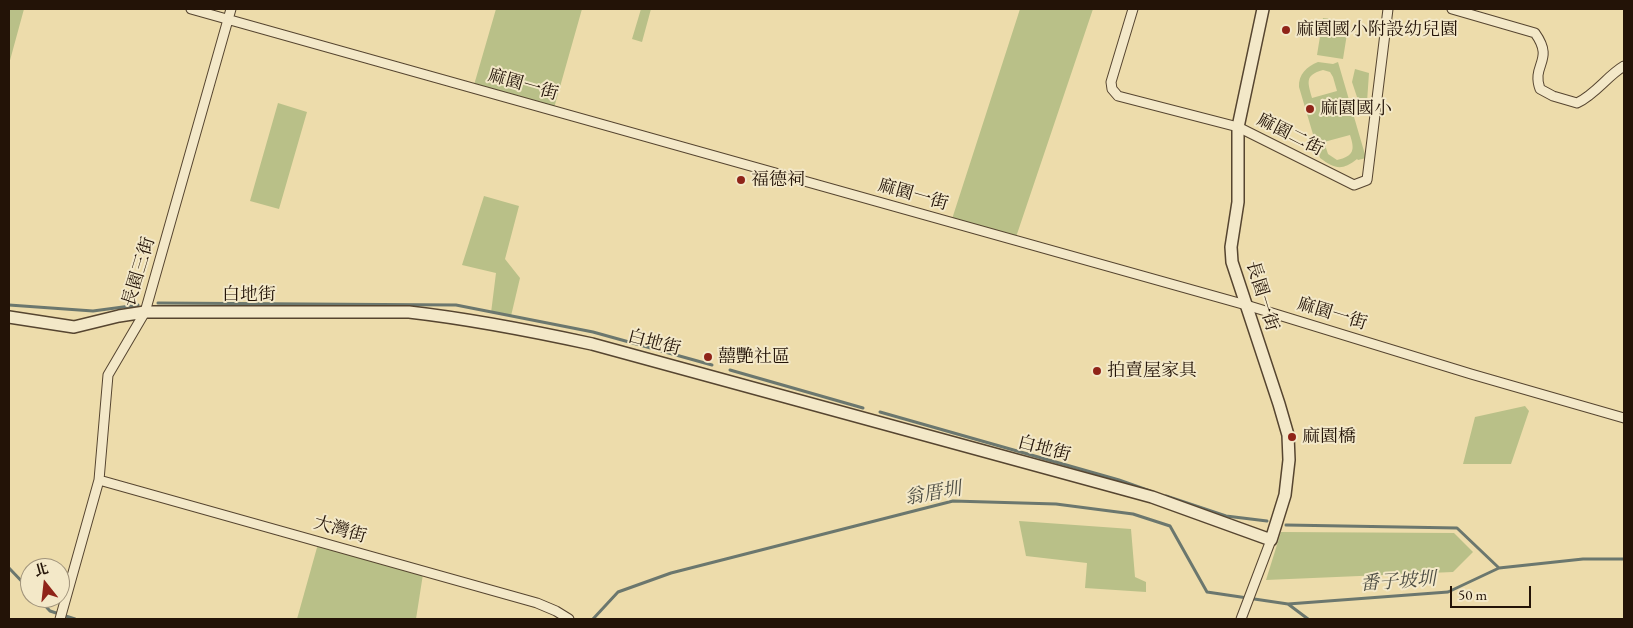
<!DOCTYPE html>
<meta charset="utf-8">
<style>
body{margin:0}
#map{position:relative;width:1633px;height:628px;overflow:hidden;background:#eddcab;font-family:"EB Garamond","Noto Serif TC",serif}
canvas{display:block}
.frame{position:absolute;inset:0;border:10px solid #231307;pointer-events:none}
.north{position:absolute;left:20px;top:558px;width:50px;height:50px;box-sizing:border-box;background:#f3e8c8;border:1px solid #a0937b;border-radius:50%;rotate:344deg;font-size:14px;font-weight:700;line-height:20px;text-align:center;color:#231307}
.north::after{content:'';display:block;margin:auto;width:18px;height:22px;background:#8f2418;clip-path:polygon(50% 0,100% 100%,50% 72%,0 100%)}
.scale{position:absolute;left:1450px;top:586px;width:81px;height:22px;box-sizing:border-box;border:2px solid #231307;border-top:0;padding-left:6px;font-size:15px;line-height:18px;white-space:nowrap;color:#231307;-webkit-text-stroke:4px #f3e8c8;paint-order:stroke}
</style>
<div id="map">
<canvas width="1633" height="628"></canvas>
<div class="frame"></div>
<div class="north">北</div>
<div class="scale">50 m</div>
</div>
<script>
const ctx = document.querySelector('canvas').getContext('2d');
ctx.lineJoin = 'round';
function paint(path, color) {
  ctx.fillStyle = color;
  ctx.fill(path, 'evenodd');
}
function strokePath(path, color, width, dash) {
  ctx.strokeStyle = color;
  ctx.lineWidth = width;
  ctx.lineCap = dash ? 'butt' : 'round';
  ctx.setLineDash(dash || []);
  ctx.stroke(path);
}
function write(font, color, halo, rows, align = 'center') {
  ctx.font = font + ' "EB Garamond","Noto Serif TC",serif';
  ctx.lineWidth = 4;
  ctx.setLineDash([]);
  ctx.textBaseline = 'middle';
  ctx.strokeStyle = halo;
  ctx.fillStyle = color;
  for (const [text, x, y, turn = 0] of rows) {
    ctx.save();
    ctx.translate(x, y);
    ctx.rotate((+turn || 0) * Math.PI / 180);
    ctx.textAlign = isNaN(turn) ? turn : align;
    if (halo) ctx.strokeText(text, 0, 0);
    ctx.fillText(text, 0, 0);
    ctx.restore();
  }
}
paint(new Path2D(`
 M 9,9 L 24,9 L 9,64 Z
 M 496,9 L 582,9 L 554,108 L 474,85 Z
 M 641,9 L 651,9 L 642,42 L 632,39 Z
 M 1020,9 L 1093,9 L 1016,237 L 952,219 Z
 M 1323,18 L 1349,21 L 1343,59 L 1317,55 Z
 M 1318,62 L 1333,64 L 1338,62 L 1366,158 L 1358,160 L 1357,159 C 1342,171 1335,169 1320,158 L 1299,87 C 1298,75 1307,66 1318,62 ZM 1323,70 L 1330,72 L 1333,77 L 1337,91 L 1312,98 C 1308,83 1304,75 1323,70 ZM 1350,135 C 1355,150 1354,156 1337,160 L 1328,154 L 1324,142 Z
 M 1355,69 L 1369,73 L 1367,102 L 1359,103 L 1352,82 Z
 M 278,103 L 307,112 L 279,209 L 250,201 Z
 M 484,196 L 519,206 L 505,259 L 520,278 L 511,316 L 491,313 L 496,273 L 462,265 Z
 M 1525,406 L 1529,411 L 1511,464 L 1463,464 L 1475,417 Z
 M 1019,521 L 1131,529 L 1135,577 L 1146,582 L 1146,592 L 1085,588 L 1087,563 L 1026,556 Z
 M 1281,532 L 1454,533 L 1473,552 L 1453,572 L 1266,580 Z
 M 318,544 L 423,574 L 416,619 L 297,619 Z`), '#b9c088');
strokePath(new Path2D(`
 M 158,303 L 456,305 L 593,332 L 712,365
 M 9,305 L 93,311 L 138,305
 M 730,370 L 863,408
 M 880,412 L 1119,480 L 1150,491
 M 1166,496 L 1226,516 L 1267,521
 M 1286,525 L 1457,528 L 1499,568
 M 9,568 L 30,590
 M 38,598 L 50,611 L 75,619
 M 1288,604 L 1308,619
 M 593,619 L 618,592 L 671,573 L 953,501 L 1056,504 L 1133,514 L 1170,526 L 1207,592 L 1288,604 L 1448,592 L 1499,568 L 1583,559 L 1624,559`), '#6b776e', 3);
const minor = new Path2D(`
 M 191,9 L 1246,305 L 1471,374 L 1624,418
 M 1133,9 L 1111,82 L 1112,89 L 1118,96 L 1238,127 L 1354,185 L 1367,180 L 1388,9
 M 1452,9 L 1535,33 C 1555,61 1531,64 1540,89 L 1553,96 L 1577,103 C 1596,94 1607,76 1624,66
 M 99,480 L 537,603 L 556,611 L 569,619
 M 60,619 L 99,480 L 108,375 L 145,312 L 231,9
 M 1241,619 L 1271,540`);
const tertiary = new Path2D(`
 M 9,317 L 74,327 L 119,316 L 145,312 L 409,312 C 471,319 532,331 592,344 L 1152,497 L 1271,540 L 1285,495 L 1289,460 L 1288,435 L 1279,404 L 1232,262 L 1231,247 L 1238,202 L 1238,127 L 1263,9`);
strokePath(minor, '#564530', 11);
strokePath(tertiary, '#564530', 14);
strokePath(minor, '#f3e8c8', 9);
strokePath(tertiary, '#f3e8c8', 11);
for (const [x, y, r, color] of [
 [1286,30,5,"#8f2418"],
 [1310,109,5,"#8f2418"],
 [741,180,5,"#8f2418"],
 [708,357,5,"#8f2418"],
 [1097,371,5,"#8f2418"],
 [1292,437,5,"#8f2418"]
]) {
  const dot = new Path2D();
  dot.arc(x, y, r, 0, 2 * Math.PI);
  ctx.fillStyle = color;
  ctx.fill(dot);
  strokePath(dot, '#f3e8c8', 2);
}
write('18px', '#231307', '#f3e8c8', [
 ["麻園國小附設幼兒園",1296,30],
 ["麻園國小",1320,109],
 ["福德祠",751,180],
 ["囍艷社區",718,357],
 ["拍賣屋家具",1107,371],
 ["麻園橋",1302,437]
], 'left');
write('18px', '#231307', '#f3e8c8', [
 ["麻園一街",523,85,16],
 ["麻園二街",1290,135,27],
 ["麻園一街",913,195,16],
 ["長園三街",139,272,-73],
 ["白地街",249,295],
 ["長園一街",1262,296,73],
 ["麻園一街",1332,314,17],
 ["白地街",654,343,15],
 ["白地街",1044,449,15],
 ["大灣街",340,530,16]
]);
write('italic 19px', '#4d4d43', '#f3e8c8', [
 ["翁厝圳",933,494,-10],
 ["番子坡圳",1398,582,-4]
]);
</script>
